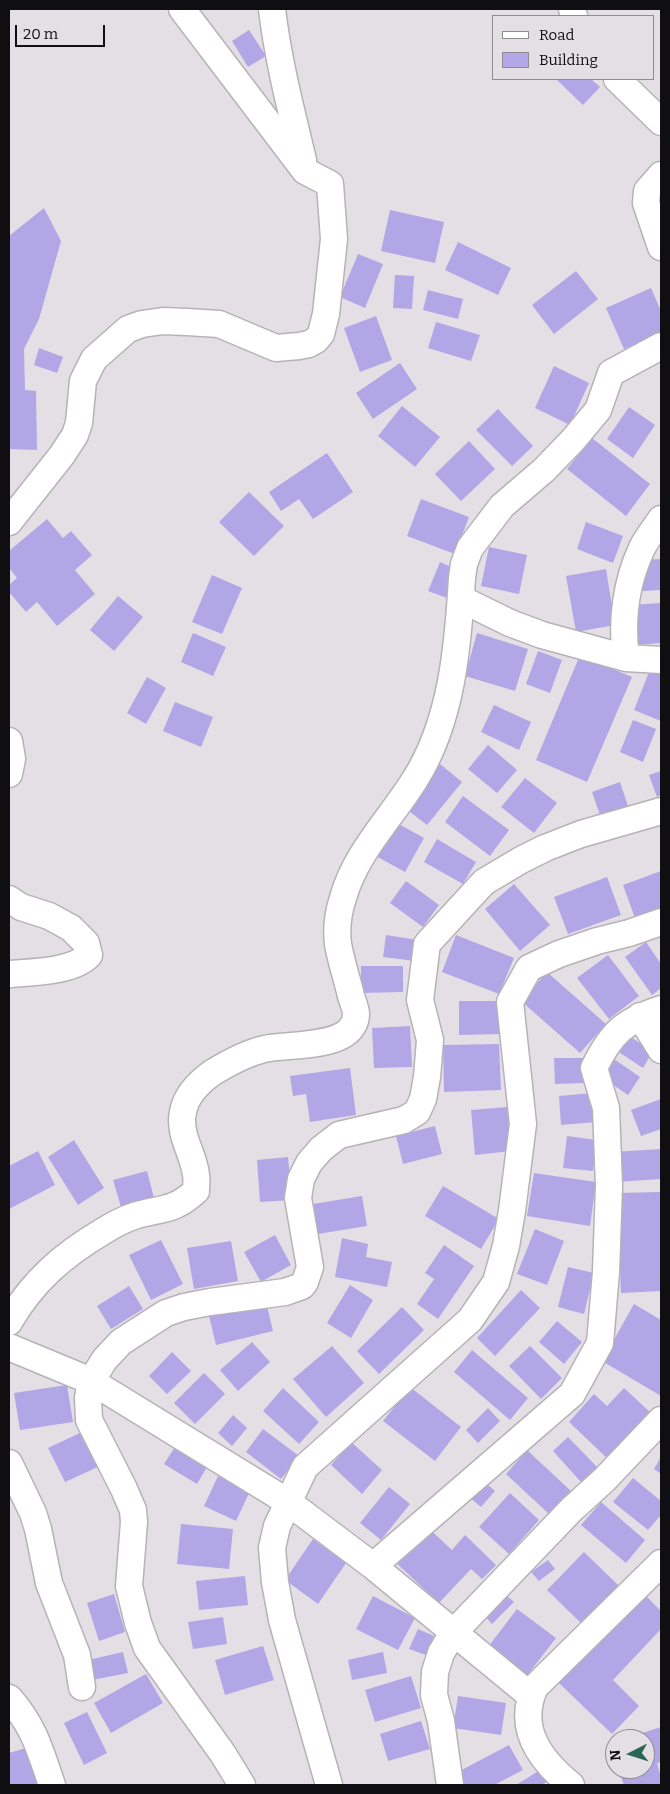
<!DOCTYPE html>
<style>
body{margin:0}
#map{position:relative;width:670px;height:1794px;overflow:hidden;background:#e4dfe5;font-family:Bitter,serif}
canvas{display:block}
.frame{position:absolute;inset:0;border:10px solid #0f0e10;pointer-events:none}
.legend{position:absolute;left:492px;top:15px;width:162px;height:65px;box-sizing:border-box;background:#e4dfe5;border:1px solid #8f8b90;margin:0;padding:6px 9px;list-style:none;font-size:15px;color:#0f0e10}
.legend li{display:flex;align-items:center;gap:10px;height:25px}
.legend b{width:25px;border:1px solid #8f8b90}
.north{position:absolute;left:605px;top:1729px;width:50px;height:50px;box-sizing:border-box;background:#e4dfe5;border:1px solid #8f8b90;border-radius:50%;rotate:265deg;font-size:14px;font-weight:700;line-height:20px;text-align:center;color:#0f0e10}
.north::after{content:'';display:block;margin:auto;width:18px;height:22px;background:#296754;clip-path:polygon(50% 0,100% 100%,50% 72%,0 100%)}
.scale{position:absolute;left:15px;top:25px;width:90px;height:22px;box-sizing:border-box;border:2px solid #0f0e10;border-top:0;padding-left:6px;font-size:15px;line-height:18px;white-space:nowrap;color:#0f0e10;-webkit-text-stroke:4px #e4dfe5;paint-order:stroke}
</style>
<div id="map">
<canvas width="670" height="1794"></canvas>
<div class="frame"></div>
<ul class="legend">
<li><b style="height:6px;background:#fff"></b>Road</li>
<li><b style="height:14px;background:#b1a7e6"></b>Building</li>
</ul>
<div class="north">N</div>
<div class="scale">20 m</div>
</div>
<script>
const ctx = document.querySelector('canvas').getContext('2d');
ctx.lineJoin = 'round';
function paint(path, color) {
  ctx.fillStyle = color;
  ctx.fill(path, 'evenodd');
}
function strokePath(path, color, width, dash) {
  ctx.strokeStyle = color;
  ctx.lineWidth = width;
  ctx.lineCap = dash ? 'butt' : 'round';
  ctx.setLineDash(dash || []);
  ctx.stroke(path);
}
paint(new Path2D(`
 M 249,30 L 266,56 L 248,67 L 232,41 Z
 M 559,79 L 591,79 L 600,87 L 583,105 L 557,80 Z
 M 44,208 L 61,241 L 39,319 L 24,349 L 25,390 L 36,391 L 37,450 L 9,449 L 9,236 Z
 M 390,210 L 444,222 L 435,263 L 381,251 Z
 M 458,242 L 511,268 L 498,295 L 445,270 Z
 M 358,254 L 383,264 L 365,308 L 340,297 Z
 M 576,271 L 598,299 L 554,334 L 532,305 Z
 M 395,275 L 414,276 L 412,309 L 393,308 Z
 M 651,288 L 661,311 L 661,332 L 624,349 L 606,308 Z
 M 428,290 L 463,299 L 458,319 L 423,310 Z
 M 376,316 L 392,360 L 360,372 L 344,328 Z
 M 436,322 L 480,335 L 471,361 L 428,348 Z
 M 39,348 L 63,357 L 57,373 L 34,365 Z
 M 400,363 L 417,389 L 373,419 L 356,393 Z
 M 554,366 L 589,383 L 570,425 L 535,408 Z
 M 402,406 L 440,437 L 415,467 L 378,436 Z
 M 629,407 L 655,425 L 633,458 L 607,439 Z
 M 498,409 L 533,446 L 512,466 L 476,430 Z
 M 592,438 L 650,484 L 626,516 L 567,469 Z
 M 469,441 L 495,469 L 461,501 L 435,474 Z
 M 327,453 L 353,492 L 313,519 L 299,499 L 281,511 L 269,492 Z
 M 249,492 L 284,526 L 254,556 L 219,522 Z
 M 421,499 L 469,517 L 455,554 L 407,536 Z
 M 47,519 L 63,538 L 71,531 L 92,555 L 75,570 L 95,594 L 57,626 L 37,602 L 26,612 L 9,592 L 9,585 L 17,578 L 9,568 L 9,551 Z
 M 586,522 L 623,536 L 613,563 L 577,549 Z
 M 489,547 L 527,555 L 519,594 L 481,586 Z
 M 661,559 L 661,590 L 643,591 L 642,560 Z
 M 440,562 L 458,570 L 447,598 L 428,591 Z
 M 606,569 L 615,625 L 576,632 L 566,576 Z
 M 212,575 L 242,588 L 222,634 L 192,622 Z
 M 118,596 L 143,617 L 114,651 L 90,630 Z
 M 661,603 L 661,643 L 636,645 L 632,605 Z
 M 193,633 L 226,647 L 213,676 L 181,662 Z
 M 477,633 L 528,649 L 515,691 L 465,676 Z
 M 538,651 L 562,660 L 550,693 L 526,684 Z
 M 580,655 L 632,677 L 587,782 L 536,760 Z
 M 651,667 L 661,671 L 661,721 L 634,710 Z
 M 147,677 L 166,688 L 146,724 L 127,713 Z
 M 175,702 L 213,717 L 201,747 L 163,731 Z
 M 494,705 L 531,722 L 519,750 L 481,732 Z
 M 633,720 L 656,729 L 643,762 L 620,752 Z
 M 488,745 L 517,770 L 497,793 L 468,769 Z
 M 440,764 L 462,782 L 427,825 L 405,808 Z
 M 661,771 L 661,795 L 657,797 L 649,775 Z
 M 525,778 L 557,803 L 534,833 L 501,807 Z
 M 620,782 L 628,806 L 600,815 L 592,792 Z
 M 463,796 L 509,830 L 490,856 L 445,822 Z
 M 395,822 L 424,838 L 405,872 L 376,856 Z
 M 437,839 L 476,862 L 463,884 L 424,862 Z
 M 661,871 L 661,909 L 635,918 L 623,885 Z
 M 607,877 L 621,915 L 568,934 L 554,897 Z
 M 406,881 L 439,905 L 423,927 L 390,903 Z
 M 514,884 L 550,925 L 520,951 L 485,909 Z
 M 386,935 L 418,940 L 415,961 L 383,957 Z
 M 456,935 L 514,958 L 499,994 L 442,972 Z
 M 646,942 L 661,964 L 661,988 L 652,995 L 625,957 Z
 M 608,955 L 639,996 L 609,1019 L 577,978 Z
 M 361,966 L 403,966 L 403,992 L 361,993 Z
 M 547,972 L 606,1024 L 580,1053 L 521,1001 Z
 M 459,1001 L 500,1001 L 500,1034 L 459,1035 Z
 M 410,1026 L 412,1067 L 374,1068 L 372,1028 Z
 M 624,1033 L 653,1051 L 643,1068 L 614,1049 Z
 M 499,1044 L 501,1090 L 444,1092 L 443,1045 Z
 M 554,1058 L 584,1058 L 585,1083 L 555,1084 Z
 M 614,1059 L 640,1077 L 628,1095 L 602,1077 Z
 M 350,1068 L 356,1115 L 310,1122 L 306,1094 L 293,1096 L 290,1076 Z
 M 593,1093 L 596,1122 L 561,1125 L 559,1096 Z
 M 661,1099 L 661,1129 L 641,1136 L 631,1110 Z
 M 507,1107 L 511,1151 L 475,1155 L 471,1110 Z
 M 435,1126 L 442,1154 L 403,1164 L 396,1136 Z
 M 567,1136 L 597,1140 L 593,1171 L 563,1168 Z
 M 74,1140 L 104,1188 L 78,1205 L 48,1157 Z
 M 661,1149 L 661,1179 L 615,1182 L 613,1152 Z
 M 38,1151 L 55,1185 L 9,1209 L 9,1166 Z
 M 288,1157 L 292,1200 L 260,1202 L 257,1160 Z
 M 147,1171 L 154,1198 L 121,1207 L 113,1180 Z
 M 534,1173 L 596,1182 L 590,1226 L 527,1216 Z
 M 443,1186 L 499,1219 L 481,1249 L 425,1216 Z
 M 661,1192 L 661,1291 L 621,1293 L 617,1193 Z
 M 362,1196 L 367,1226 L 318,1234 L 313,1204 Z
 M 535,1229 L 564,1241 L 547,1285 L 517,1274 Z
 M 275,1235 L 291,1265 L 261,1282 L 244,1252 Z
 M 342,1238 L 368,1244 L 366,1257 L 392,1262 L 387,1287 L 335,1277 Z
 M 161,1240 L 183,1284 L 151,1300 L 129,1255 Z
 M 231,1241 L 238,1281 L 194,1289 L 187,1248 Z
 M 444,1245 L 474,1266 L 438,1319 L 417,1304 L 434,1279 L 425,1273 Z
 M 568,1267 L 594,1273 L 584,1314 L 558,1307 Z
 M 350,1285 L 373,1300 L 351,1338 L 327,1323 Z
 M 129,1286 L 143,1309 L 111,1329 L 97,1306 Z
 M 521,1290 L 540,1308 L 495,1356 L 477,1338 Z
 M 266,1302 L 273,1331 L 216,1345 L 209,1316 Z
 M 634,1304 L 661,1320 L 661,1396 L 602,1361 Z
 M 402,1307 L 424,1330 L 379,1374 L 357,1351 Z
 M 557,1321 L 582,1342 L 564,1364 L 539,1342 Z
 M 252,1342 L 270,1362 L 238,1391 L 220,1370 Z
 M 332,1346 L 364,1383 L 326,1417 L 293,1379 Z
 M 530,1346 L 562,1378 L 541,1399 L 509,1366 Z
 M 472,1350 L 528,1398 L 510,1420 L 454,1372 Z
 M 172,1352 L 191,1371 L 167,1394 L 149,1376 Z
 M 204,1373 L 225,1394 L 195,1424 L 174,1403 Z
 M 67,1385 L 73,1422 L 20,1430 L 14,1393 Z
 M 410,1387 L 461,1427 L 435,1461 L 383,1421 Z
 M 283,1388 L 319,1422 L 299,1444 L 263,1411 Z
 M 624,1388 L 651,1413 L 608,1459 L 569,1422 L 594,1394 L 607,1406 Z
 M 488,1408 L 500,1421 L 478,1443 L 466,1430 Z
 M 233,1415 L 247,1428 L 232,1446 L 218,1433 Z
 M 263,1429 L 299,1456 L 281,1479 L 246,1452 Z
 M 84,1431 L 100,1466 L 65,1482 L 48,1448 Z
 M 568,1437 L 597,1467 L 581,1482 L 553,1451 Z
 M 351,1442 L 382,1470 L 362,1494 L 331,1465 Z
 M 175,1447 L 207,1467 L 197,1484 L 164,1464 Z
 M 527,1450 L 571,1491 L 549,1514 L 506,1474 Z
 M 661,1457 L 661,1474 L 654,1469 Z
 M 218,1476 L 250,1491 L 236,1521 L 204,1506 Z
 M 633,1478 L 661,1501 L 661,1515 L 648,1530 L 613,1502 Z
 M 482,1480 L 495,1491 L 481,1507 L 468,1496 Z
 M 389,1487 L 410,1504 L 381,1540 L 360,1523 Z
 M 510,1493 L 539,1520 L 509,1554 L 479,1527 Z
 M 601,1502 L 645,1540 L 626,1563 L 581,1525 Z
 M 181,1524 L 233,1529 L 229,1569 L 177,1564 Z
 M 425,1525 L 452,1550 L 465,1535 L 496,1565 L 482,1579 L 471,1569 L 439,1603 L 392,1559 Z
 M 313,1539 L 346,1563 L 318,1604 L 285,1580 Z
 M 584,1552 L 619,1586 L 582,1624 L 547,1590 Z
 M 548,1560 L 555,1569 L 539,1581 L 531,1572 Z
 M 245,1576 L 248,1605 L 199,1610 L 196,1581 Z
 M 114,1594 L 125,1632 L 99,1641 L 87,1603 Z
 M 644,1594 L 661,1611 L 661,1629 L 613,1680 L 639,1706 L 612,1734 L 559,1683 Z
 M 506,1595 L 514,1602 L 492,1624 L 485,1616 Z
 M 373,1596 L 415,1618 L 398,1650 L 356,1629 Z
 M 517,1609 L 556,1638 L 526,1677 L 488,1647 Z
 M 223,1617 L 227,1644 L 193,1649 L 188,1622 Z
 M 418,1629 L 434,1636 L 426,1655 L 409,1649 Z
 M 263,1646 L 274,1680 L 225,1695 L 215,1660 Z
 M 123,1652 L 128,1673 L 92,1680 L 88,1660 Z
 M 383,1652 L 387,1673 L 352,1680 L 348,1660 Z
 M 146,1674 L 163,1703 L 111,1733 L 94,1703 Z
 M 411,1676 L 421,1708 L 375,1722 L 365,1690 Z
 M 458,1696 L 506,1703 L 501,1735 L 453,1728 Z
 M 87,1712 L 107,1753 L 84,1765 L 64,1723 Z
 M 421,1721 L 430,1749 L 388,1761 L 380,1734 Z
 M 661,1727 L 661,1762 L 657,1763 L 661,1777 L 661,1785 L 624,1785 L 618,1769 L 645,1769 L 645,1739 L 624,1739 Z
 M 509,1745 L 523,1770 L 494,1785 L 463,1785 L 456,1773 Z
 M 26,1748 L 38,1784 L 9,1785 L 9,1753 Z
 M 540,1770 L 548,1781 L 542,1785 L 516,1785 Z`), '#b1a7e6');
const street = new Path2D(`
 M 272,9 C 278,60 291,110 303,160
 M 572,9 L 574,16
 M 617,79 L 661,122
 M 661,175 L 647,191 L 646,203 L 661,247
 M 9,522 L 62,455 L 75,435 L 79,423 L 83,381 L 94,359 L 128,329 L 142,324 L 163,321 L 187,322 L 219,324 L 276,348 L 299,346 L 309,344 L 316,340 L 321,334 L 326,314 L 334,239 L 330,184 L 305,171 L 182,9
 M 461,599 L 510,623 L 542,635 L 626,658 L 661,660
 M 626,658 C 621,621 626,582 642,548 C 647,538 655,528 661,519
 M 9,741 L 12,759 L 9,774
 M 9,899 L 21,907 L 49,916 L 71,928 L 86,943 L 89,955 C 73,972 32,972 9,974
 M 640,1016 L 661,1050
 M 9,1322 C 32,1282 63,1255 102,1232 C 113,1225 124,1219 137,1215 C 163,1208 174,1211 196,1191 C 196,1186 197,1180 196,1175 C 194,1154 178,1135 183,1112 C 186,1095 198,1083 212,1073 C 228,1063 244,1054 264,1049 C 286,1044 342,1048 353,1025 C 355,1023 356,1017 356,1014 C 356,1009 353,1002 351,996 C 347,978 341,962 338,944 C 336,928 338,913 343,898 C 355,854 390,819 414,781 C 452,722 458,646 462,578 L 464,564 L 470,548 L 502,506 L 544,470 L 573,440 L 598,410 L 611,373 L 661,346
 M 9,1347 L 91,1381 L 288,1502 L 373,1566 L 531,1696
 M 9,1463 L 33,1513 L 38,1529 L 49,1583 L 77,1655 L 82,1687
 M 373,1566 L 572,1394 L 600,1343 L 606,1272 L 609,1186 L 606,1108 L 594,1068 C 611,1033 624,1021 661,1009
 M 9,1698 C 34,1726 40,1750 52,1785
 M 242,1785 L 223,1754 L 147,1648 L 138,1623 L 129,1586 L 134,1522 L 133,1510 L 124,1489 L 89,1420 L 88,1398 L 91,1381 L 105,1359 L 121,1342 L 166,1313 L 184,1307 L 210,1302 L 285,1292 L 302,1286 L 305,1282 L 310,1267 L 298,1198 L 301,1179 L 309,1163 L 321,1149 L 339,1135 L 404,1120 L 417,1112 L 423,1099 L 427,1077 L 430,1040 L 420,1000 L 427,944 L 484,882 L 521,860 L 545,848 L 581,834 L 661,811
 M 329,1785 L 282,1620 L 275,1582 L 272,1548 L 277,1526 L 305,1467 L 470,1320 L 496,1282 L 506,1246 L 512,1211 L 523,1124 L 510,1002 L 529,968 L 559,954 L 597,941 L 629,933 L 661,922
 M 450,1785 L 441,1721 L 434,1695 L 435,1672 L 441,1653 L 453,1633 L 572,1509 L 604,1480 L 661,1420
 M 571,1785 C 540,1760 516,1728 535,1687 L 661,1563`);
strokePath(street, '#b7b2b8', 29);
strokePath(street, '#fff', 26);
</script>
